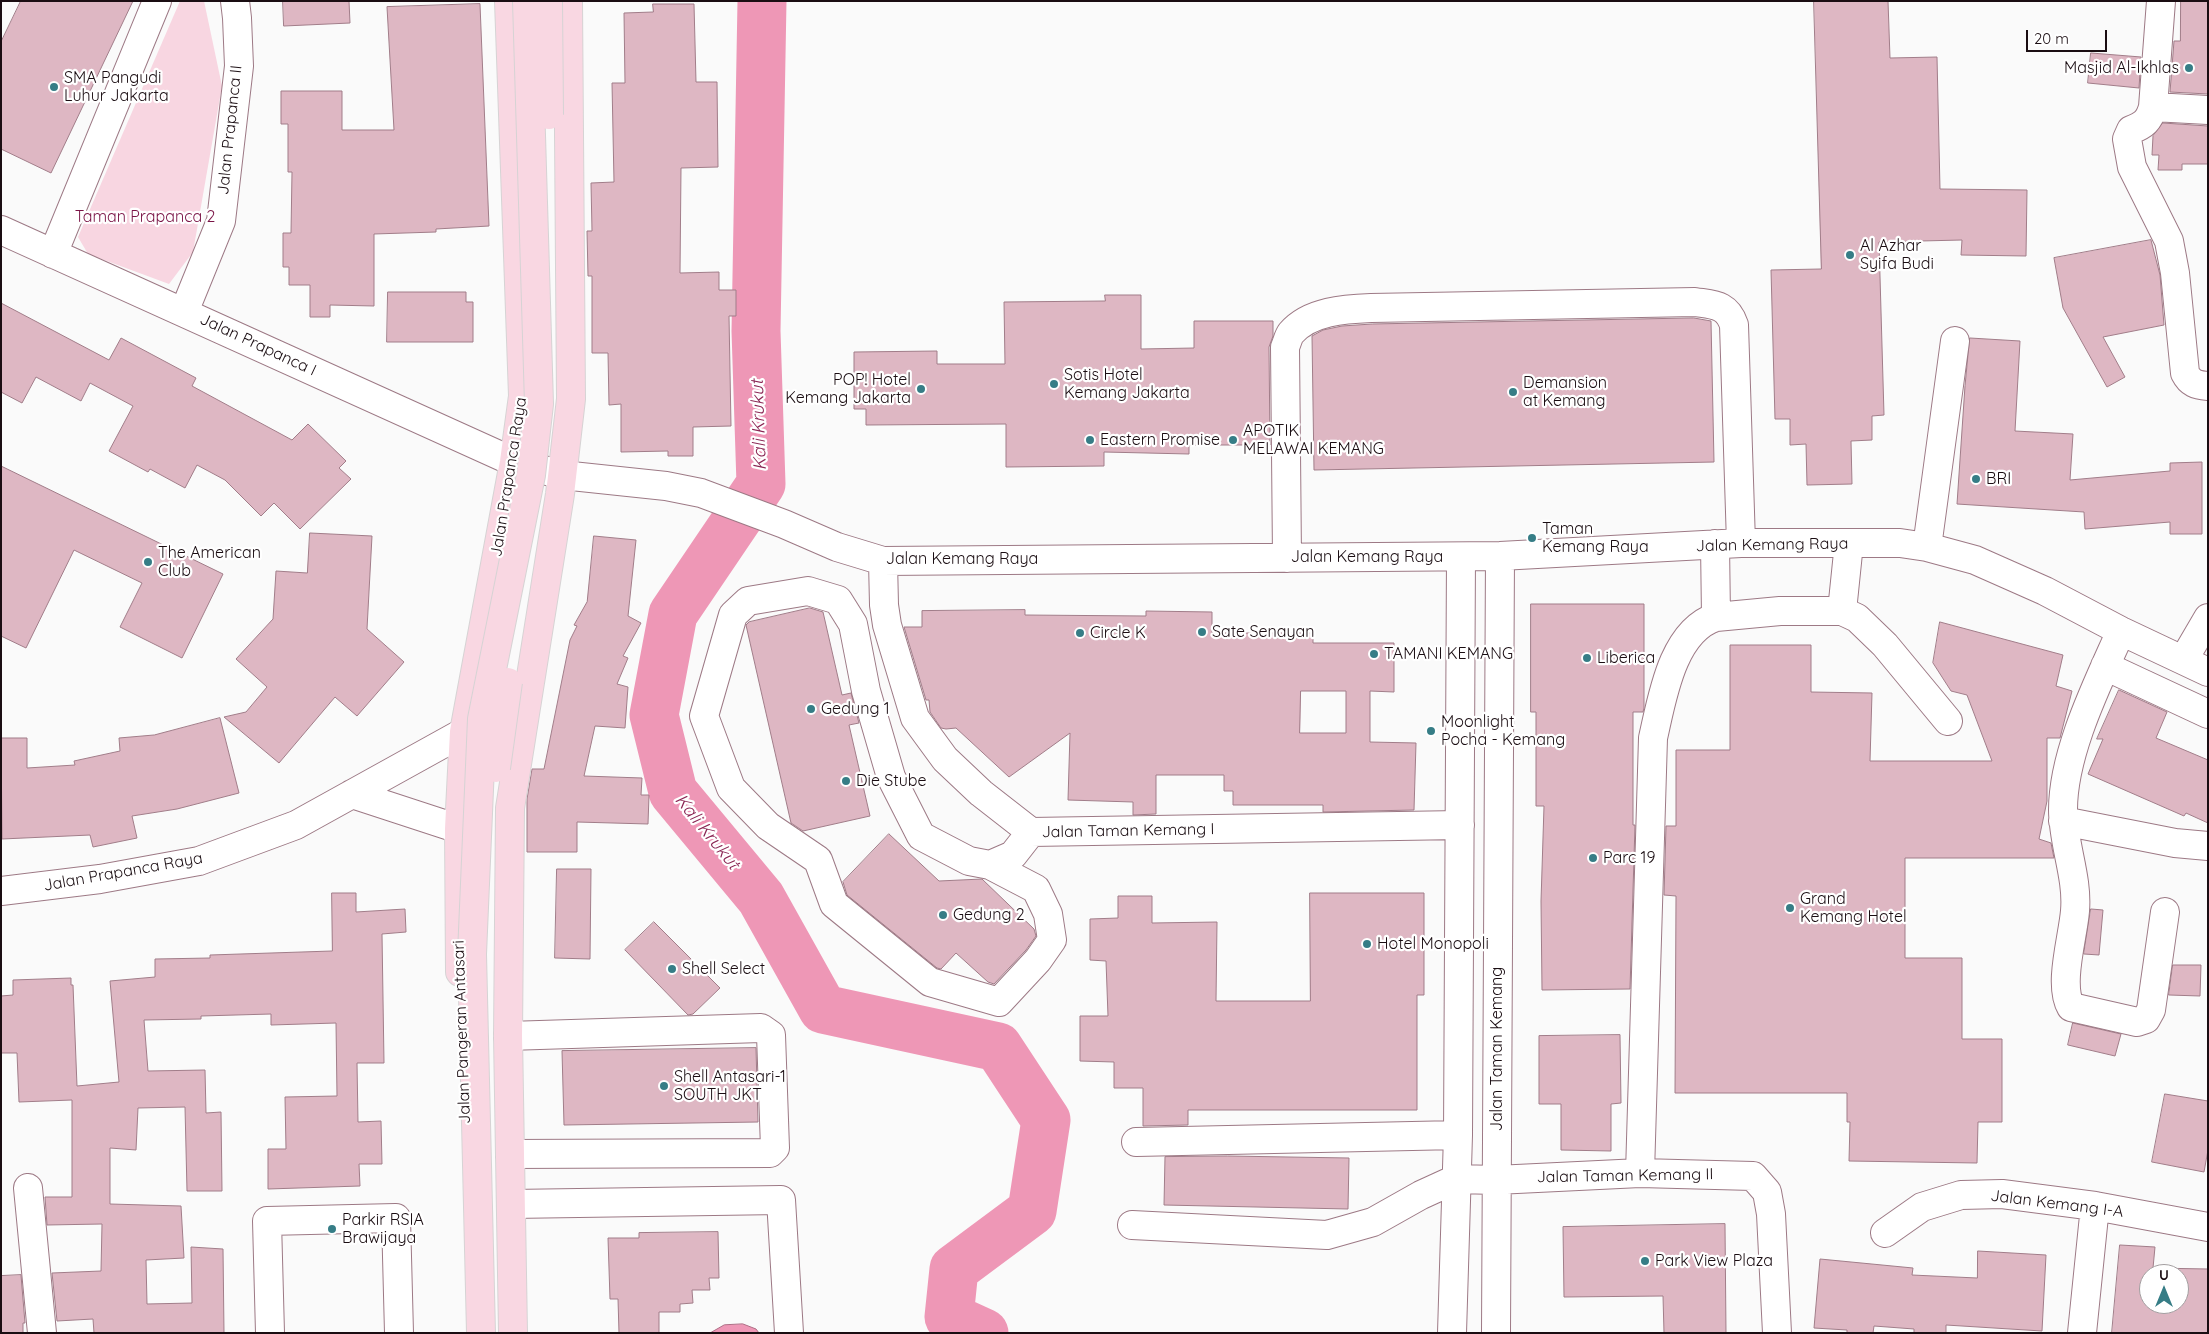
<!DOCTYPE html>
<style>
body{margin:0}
#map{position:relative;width:2209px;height:1334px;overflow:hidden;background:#fafafa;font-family:Quicksand,sans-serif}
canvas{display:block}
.frame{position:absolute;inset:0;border:2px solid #1a0d12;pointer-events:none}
.north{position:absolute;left:2139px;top:1264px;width:50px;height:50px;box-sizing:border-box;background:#fff;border:1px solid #a39ea0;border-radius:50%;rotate:0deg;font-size:14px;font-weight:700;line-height:20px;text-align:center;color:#1a0d12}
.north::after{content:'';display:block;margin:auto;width:18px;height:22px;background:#367d86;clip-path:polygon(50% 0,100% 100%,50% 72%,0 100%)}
.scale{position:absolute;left:2026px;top:30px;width:81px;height:22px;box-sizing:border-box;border:2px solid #1a0d12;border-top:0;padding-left:6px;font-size:15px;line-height:18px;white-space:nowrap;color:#1a0d12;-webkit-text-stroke:4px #fff;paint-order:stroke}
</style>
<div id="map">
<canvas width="2209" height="1334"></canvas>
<div class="frame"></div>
<div class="north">U</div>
<div class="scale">20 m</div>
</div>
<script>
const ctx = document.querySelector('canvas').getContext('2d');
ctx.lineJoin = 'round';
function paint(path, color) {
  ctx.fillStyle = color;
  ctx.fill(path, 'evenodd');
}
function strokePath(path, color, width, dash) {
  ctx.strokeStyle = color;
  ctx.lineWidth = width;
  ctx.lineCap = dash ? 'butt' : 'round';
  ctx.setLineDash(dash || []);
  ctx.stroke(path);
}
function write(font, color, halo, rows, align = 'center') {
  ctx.font = font + ' Quicksand,sans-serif';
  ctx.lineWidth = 4.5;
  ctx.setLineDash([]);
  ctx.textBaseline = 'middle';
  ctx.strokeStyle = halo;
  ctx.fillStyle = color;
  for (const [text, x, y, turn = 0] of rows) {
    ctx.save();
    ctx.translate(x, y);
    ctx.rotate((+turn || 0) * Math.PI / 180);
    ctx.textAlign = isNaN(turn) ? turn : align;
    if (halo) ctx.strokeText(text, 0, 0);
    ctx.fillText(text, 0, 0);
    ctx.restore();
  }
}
paint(new Path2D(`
 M 180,1 L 204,1 L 222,86 L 193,252 L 169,284 L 88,254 L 78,237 Z`), '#f8d6e1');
const water = new Path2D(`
 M 743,1324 L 756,1329 L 759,1333 L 710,1333 L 724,1325 Z`);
paint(water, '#ee97b6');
strokePath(water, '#ae6e85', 1);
strokePath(new Path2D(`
 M 762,1 L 756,331 L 761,484 L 673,614 L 654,715 L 673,792 L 761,898 L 823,1009 L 998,1047 L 1046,1120 L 1032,1211 L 954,1269 L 949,1317 L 984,1333`), '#ee97b6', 49);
const building = new Path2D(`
 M 21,1 L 133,1 L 51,173 L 1,149 L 1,42 Z
 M 283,1 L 349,1 L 350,23 L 284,26 Z
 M 1814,1 L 1888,1 L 1890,58 L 1937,57 L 1940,189 L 2027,190 L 2026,256 L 1961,255 L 1962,240 L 1879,242 L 1884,415 L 1872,416 L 1872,440 L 1851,441 L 1852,484 L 1807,485 L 1806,444 L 1790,445 L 1790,419 L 1775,419 L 1771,270 L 1821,269 Z
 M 2181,1 L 2208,1 L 2208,94 L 2170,92 L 2174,41 L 2180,41 Z
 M 480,4 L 489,226 L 436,229 L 436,232 L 374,234 L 374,306 L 330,305 L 330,317 L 310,317 L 310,285 L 289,285 L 289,267 L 283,267 L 283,233 L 291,233 L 292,172 L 288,172 L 288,124 L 281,124 L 281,91 L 342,91 L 342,130 L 394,130 L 387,7 Z
 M 653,4 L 694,4 L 696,82 L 717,82 L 718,167 L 681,168 L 680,273 L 719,272 L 719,290 L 736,290 L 736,316 L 729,316 L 731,426 L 693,427 L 693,456 L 668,456 L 668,451 L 621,452 L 621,404 L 609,405 L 608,353 L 592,353 L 592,276 L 588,276 L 587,231 L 592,231 L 591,183 L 614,182 L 612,83 L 625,83 L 624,13 L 653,12 Z
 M 2091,53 L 2141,57 L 2139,88 L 2088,83 Z
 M 2163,123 L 2208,126 L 2208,164 L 2182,164 L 2182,170 L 2158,170 L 2159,155 L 2152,155 L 2153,136 Z
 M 2151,240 L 2160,275 L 2164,325 L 2103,337 L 2125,377 L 2107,387 L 2063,308 L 2054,258 Z
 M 388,292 L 466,292 L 466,302 L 473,302 L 473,342 L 387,342 Z
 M 1105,295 L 1141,295 L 1141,349 L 1194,348 L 1194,321 L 1273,321 L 1273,336 L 1269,347 L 1270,445 L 1189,445 L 1189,454 L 1104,452 L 1104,466 L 1006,467 L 1006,424 L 866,425 L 866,409 L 854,409 L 854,352 L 937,351 L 937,364 L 1005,364 L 1004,302 L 1105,301 Z
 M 1,303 L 109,360 L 121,338 L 196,378 L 192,386 L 292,440 L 308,424 L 346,461 L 339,468 L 351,479 L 300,529 L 274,503 L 261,516 L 225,480 L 197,465 L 185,488 L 150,469 L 148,472 L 109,451 L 133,406 L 90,383 L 81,401 L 36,377 L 22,403 L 1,392 Z
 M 1694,318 L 1711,321 L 1714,462 L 1314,470 L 1312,336 L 1323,330 L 1342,326 L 1372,324 Z
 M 1970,338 L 2020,341 L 2015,431 L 2073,434 L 2070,480 L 2170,471 L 2170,463 L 2202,462 L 2202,534 L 2170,534 L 2170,522 L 2085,529 L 2084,512 L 1957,504 L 1965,386 Z
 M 1,466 L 223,574 L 182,658 L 120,627 L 142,583 L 74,550 L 26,648 L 1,636 Z
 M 310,533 L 372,536 L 367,629 L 404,662 L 357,716 L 335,697 L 279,763 L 224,717 L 246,712 L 267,687 L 236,659 L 273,619 L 276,571 L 307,573 Z
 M 594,536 L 636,540 L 628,616 L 641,623 L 623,656 L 628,658 L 617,684 L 628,687 L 625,728 L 595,726 L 584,776 L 642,778 L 641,795 L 649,795 L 648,824 L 577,822 L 577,852 L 527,852 L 527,799 L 532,769 L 544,769 L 570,640 L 577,626 L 574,625 L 587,602 Z
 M 1531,604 L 1644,604 L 1644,708 L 1643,712 L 1633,712 L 1633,825 L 1635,825 L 1630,989 L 1542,990 L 1541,901 L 1544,806 L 1536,806 L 1536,712 L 1531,712 Z
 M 810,608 L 823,612 L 842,695 L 851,693 L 859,723 L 849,725 L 870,816 L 803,831 L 791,823 L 746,625 L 749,622 Z
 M 1025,610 L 1025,615 L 1146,616 L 1146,611 L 1212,612 L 1212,633 L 1313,633 L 1313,643 L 1394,643 L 1394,692 L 1370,691 L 1370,742 L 1416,743 L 1414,810 L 1323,812 L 1323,805 L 1233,805 L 1233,791 L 1224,791 L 1224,775 L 1156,775 L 1156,814 L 1133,815 L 1133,802 L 1068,800 L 1070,733 L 1009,777 L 956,728 L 946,729 L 941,728 L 930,712 L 929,700 L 926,700 L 904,627 L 922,627 L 922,611 ZM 1301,691 L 1346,691 L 1346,733 L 1300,733 Z
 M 1940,622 L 2063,655 L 2056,686 L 2072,691 L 2060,738 L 2047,738 L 2047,801 L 2039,839 L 2051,843 L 2054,858 L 1905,858 L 1905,958 L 1962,958 L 1962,1039 L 2002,1039 L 2002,1122 L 1978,1122 L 1977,1163 L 1849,1161 L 1850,1122 L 1847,1122 L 1847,1093 L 1675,1093 L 1676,896 L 1664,895 L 1666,826 L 1676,826 L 1676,750 L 1730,750 L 1730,645 L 1811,645 L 1811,692 L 1872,693 L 1870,761 L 1992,761 L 1967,695 L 1951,691 L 1933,663 Z
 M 2119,690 L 2167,712 L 2156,738 L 2208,760 L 2208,823 L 2186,813 L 2184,816 L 2088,774 L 2103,739 L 2097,739 Z
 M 220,718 L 239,793 L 177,809 L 132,816 L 137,838 L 93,847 L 90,835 L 2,839 L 1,738 L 27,738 L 27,768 L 75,765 L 74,761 L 120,751 L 119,738 L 154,735 Z
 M 889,834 L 939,881 L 982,879 L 1034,929 L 1036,936 L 1026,950 L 994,984 L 988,982 L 956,953 L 941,969 L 937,968 L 847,895 L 843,882 Z
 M 557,869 L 591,869 L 590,959 L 555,958 Z
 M 332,893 L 356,893 L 356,912 L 405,909 L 406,932 L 382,934 L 384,1063 L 357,1063 L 358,1122 L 381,1121 L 382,1164 L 359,1164 L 360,1186 L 268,1189 L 268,1149 L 286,1149 L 285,1097 L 337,1096 L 336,1023 L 271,1025 L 271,1014 L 201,1016 L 201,1019 L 144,1020 L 148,1071 L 205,1070 L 206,1113 L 221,1112 L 222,1191 L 187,1191 L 185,1107 L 138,1108 L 136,1150 L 110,1148 L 110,1204 L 181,1206 L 184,1258 L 146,1260 L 147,1304 L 192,1303 L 191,1247 L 223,1249 L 224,1333 L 94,1333 L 93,1319 L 57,1321 L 52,1273 L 101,1271 L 102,1224 L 47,1225 L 45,1197 L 72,1197 L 72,1100 L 19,1102 L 17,1053 L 1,1053 L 1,996 L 13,995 L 13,980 L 71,978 L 71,985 L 73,985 L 77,1086 L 119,1082 L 110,981 L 155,977 L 155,959 L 210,958 L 210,955 L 332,951 Z
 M 1310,893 L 1424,893 L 1424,995 L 1417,995 L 1417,1110 L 1188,1110 L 1188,1125 L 1143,1126 L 1143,1088 L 1114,1088 L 1114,1062 L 1080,1061 L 1080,1016 L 1108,1016 L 1106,961 L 1090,960 L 1090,919 L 1118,918 L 1118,896 L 1152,896 L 1152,923 L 1217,922 L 1216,1001 L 1310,1001 Z
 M 2091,909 L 2103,910 L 2099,955 L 2084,954 Z
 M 654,922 L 720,988 L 693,1014 L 688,1015 L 625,950 Z
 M 2173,965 L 2201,965 L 2200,996 L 2169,995 Z
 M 2073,1023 L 2121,1034 L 2115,1056 L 2068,1045 Z
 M 1620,1035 L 1621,1103 L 1611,1104 L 1611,1151 L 1561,1150 L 1561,1104 L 1539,1104 L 1539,1036 Z
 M 756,1048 L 758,1122 L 564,1125 L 562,1051 Z
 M 2165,1094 L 2208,1101 L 2208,1150 L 2204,1172 L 2152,1162 Z
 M 1228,1156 L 1349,1158 L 1348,1209 L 1164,1205 L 1165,1157 Z
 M 1725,1224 L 1726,1333 L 1664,1333 L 1663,1296 L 1564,1297 L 1563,1227 Z
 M 718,1232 L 719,1278 L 709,1278 L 710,1290 L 692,1290 L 693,1303 L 680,1304 L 680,1312 L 659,1312 L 659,1333 L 619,1333 L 618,1299 L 610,1299 L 608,1238 L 639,1238 L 639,1233 Z
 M 2120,1245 L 2155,1247 L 2153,1268 L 2208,1269 L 2208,1333 L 2112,1333 ZM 2149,1274 L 2179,1274 L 2179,1304 L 2149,1304 Z
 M 1978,1251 L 2046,1255 L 2042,1331 L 1946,1325 L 1946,1333 L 1914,1333 L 1914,1329 L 1874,1326 L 1873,1333 L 1847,1333 L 1847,1330 L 1814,1328 L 1820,1259 L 1913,1268 L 1912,1275 L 1977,1278 Z
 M 21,1275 L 25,1323 L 23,1323 L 23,1333 L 1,1333 L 1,1276 Z`);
paint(building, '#deb7c3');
strokePath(building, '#a17d89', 1);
const minor = new Path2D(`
 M 2161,1 L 2153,107 C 2149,121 2144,125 2131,130 L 2127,139 L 2132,167 L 2169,241 L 2175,273 L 2185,373 C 2190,383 2196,385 2208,386
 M 2153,107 L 2208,110
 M 1,230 L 514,462 L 562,475 L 666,486 L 701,493 L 784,524 L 837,547 L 883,561 L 1500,556 L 1741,543 L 1900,543 L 1927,547 L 1975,560 L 2045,591 L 2121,631 L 2208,672
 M 53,254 L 157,1
 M 184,312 L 221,221 L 239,66 L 237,18 L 235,1
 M 1715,544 L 1716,617
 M 1927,547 L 1955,341
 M 1287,558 L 1285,347 C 1287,343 1288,337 1291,333 C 1310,311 1345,309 1371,308 L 1695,302 C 1714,305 1727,304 1734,325 L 1741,543
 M 883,561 L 884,605 L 887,625 L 915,718 L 945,759 L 981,793 L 1031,832 L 1460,825
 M 1842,611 L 1849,543
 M 2121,631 C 2098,683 2063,752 2063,810 C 2063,844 2078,877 2075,911 C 2073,937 2058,985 2071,1007 L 2137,1022 L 2146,1019 L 2151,1010 L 2165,912
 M 2184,659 L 2208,618
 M 2105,666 L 2208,714
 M 352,794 L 459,829
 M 2063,821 L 2175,843 L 2208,846
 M 990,865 L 1036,889 L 1048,914 L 1052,940 L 1038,960 L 999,1002 L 930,982 L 834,904 L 818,860 L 768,826 L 731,788 L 704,716 L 733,615 L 748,601 L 808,591 L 838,600 L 853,624 L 866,691 L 891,777 L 921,836 L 969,861 L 990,865 L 1013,855 L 1031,832
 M 1,891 L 100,879 L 199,861 L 296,825 L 464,732
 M 508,1036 L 761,1028 L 771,1035 L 775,1148 L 770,1153 L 510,1154
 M 1136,1142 L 1458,1135
 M 1640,1173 L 1653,738 C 1662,699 1672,631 1716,617 L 1780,611 L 1842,611 L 1857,618 L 1885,645 L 1948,721
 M 28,1188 L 42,1333
 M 511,1204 L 781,1200 L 789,1333
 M 1132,1225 L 1327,1235 L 1373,1222 L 1421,1195 L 1456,1179 L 1496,1180 L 1640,1173 L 1753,1176 L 1767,1192 L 1771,1214 L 1777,1333
 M 1885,1233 L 1922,1207 L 1961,1195 L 2002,1194 L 2095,1206 L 2208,1227
 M 270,1333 L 267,1221 L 396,1218 L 399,1333
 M 1452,1333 L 1458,1135 L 1461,557
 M 1496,1333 L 1500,556
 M 2082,1333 L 2095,1206`);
const major = new Path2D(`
 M 460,972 L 459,829 L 464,732 L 514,462 L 523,396 L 509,1
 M 513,1333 L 508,1036 L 510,808 L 560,494 L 571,399 L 568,1`);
strokePath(minor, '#9d7985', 30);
strokePath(major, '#d6d3d4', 30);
strokePath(minor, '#fff', 28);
strokePath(major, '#f9d7e2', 28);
const majorBridge = new Path2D(`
 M 548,1 L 549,115
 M 496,768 L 508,682
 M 481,1333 L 472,954 L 482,719 L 531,475 L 539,404 L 527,1`);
strokePath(majorBridge, '#d6d3d4', 30, []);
strokePath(majorBridge, '#f9d7e2', 28);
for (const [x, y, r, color] of [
 [2189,68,5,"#367d86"],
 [54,87,5,"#367d86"],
 [1850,255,5,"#367d86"],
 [1054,384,5,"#367d86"],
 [921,389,5,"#367d86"],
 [1513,392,5,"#367d86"],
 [1090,440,5,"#367d86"],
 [1233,440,5,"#367d86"],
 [1976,479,5,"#367d86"],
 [1532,538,5,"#367d86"],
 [148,562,5,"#367d86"],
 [1202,632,5,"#367d86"],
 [1080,633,5,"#367d86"],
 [1374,654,5,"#367d86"],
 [1587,658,5,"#367d86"],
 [811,709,5,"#367d86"],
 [1431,731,5,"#367d86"],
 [846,781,5,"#367d86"],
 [1593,858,5,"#367d86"],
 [1790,908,5,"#367d86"],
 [943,915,5,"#367d86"],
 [1367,944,5,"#367d86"],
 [672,969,5,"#367d86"],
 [664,1086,5,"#367d86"],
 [332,1229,5,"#367d86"],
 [1645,1261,5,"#367d86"]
]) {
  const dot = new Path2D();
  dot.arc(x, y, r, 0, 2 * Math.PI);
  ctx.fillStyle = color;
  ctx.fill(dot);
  strokePath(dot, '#fff', 2);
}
write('16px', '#1a0d12', '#fff', [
 ["Masjid Al-Ikhlas",2179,68,"right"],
 ["SMA Pangudi",64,78],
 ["Luhur Jakarta",64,96],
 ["Al Azhar",1860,246],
 ["Syifa Budi",1860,264],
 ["Sotis Hotel",1064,375],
 ["Kemang Jakarta",1064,393],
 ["POP! Hotel",911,380,"right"],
 ["Kemang Jakarta",911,398,"right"],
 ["Demansion",1523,383],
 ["at Kemang",1523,401],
 ["APOTIK",1243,431],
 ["MELAWAI KEMANG",1243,449],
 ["Eastern Promise",1100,440],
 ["BRI",1986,479],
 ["Taman",1542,529],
 ["Kemang Raya",1542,547],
 ["The American",158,553],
 ["Club",158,571],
 ["Sate Senayan",1212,632],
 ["Circle K",1090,633],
 ["TAMANI KEMANG",1384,654],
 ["Liberica",1597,658],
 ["Gedung 1",821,709],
 ["Moonlight",1441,722],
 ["Pocha - Kemang",1441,740],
 ["Die Stube",856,781],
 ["Parc 19",1603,858],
 ["Grand",1800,899],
 ["Kemang Hotel",1800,917],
 ["Gedung 2",953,915],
 ["Hotel Monopoli",1377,944],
 ["Shell Select",682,969],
 ["Shell Antasari-1",674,1077],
 ["SOUTH JKT",674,1095],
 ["Parkir RSIA",342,1220],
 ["Brawijaya",342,1238],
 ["Park View Plaza",1655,1261]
], 'left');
write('16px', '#1a0d12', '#fff', [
 ["Jalan Prapanca II",230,130,-84],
 ["Jalan Prapanca I",258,345,25],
 ["Jalan Prapanca Raya",509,477,-81],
 ["Jalan Kemang Raya",1772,545,-1],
 ["Jalan Kemang Raya",1367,557],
 ["Jalan Kemang Raya",962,559],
 ["Jalan Taman Kemang I",1128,831,-1],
 ["Jalan Prapanca Raya",123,872,-10],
 ["Jalan Pangeran Antasari",462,1032,-92],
 ["Jalan Taman Kemang",1497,1049,-90],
 ["Jalan Taman Kemang II",1625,1176,-1],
 ["Jalan Kemang I-A",2057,1204,7]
]);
write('16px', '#7a1446', '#fff', [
 ["Taman Prapanca 2",145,217]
]);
write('italic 18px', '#892553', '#fff', [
 ["Kali Krukut",759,425,-92],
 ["Kali Krukut",707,832,51]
]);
</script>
